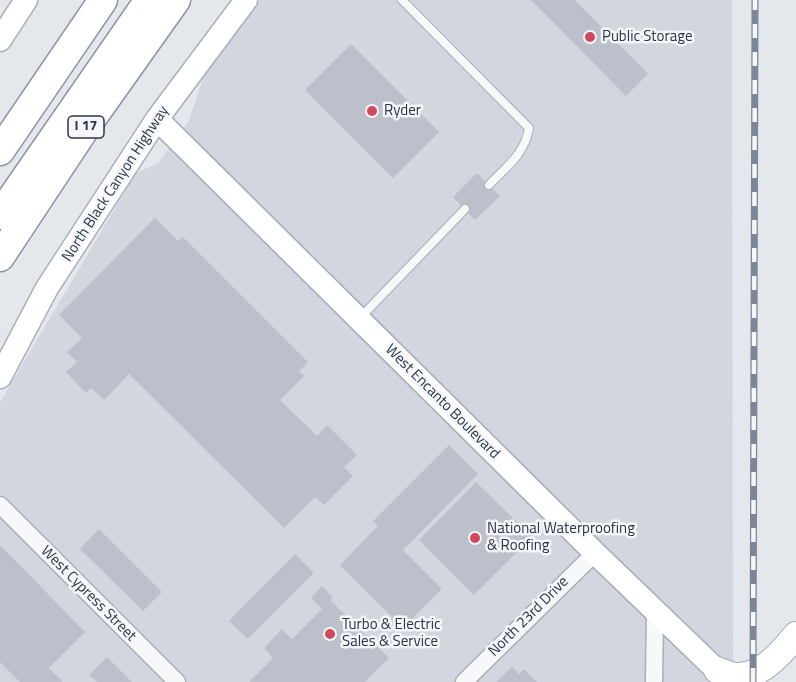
<!DOCTYPE html>
<style>
body{margin:0}
canvas{display:block;background:#e4e7ec}
</style>
<canvas width="796" height="682"></canvas>
<script>
const ctx = document.querySelector('canvas').getContext('2d');
ctx.lineJoin = 'round';
function paint(path, color) {
  ctx.fillStyle = color;
  ctx.fill(path, 'evenodd');
}
function strokePath(path, color, width, dash) {
  ctx.strokeStyle = color;
  ctx.lineWidth = width;
  ctx.lineCap = dash ? 'butt' : 'round';
  ctx.setLineDash(dash || []);
  ctx.stroke(path);
}
function write(font, color, halo, rows, align = 'center') {
  ctx.font = font + ' "Titillium Web",sans-serif';
  ctx.lineWidth = 5;
  ctx.setLineDash([]);
  ctx.textBaseline = 'middle';
  ctx.strokeStyle = halo;
  ctx.fillStyle = color;
  for (const [text, x, y, turn = 0] of rows) {
    ctx.save();
    ctx.translate(x, y);
    ctx.rotate((+turn || 0) * Math.PI / 180);
    ctx.textAlign = isNaN(turn) ? turn : align;
    if (halo) ctx.strokeText(text, 0, 0);
    ctx.fillText(text, 0, 0);
    ctx.restore();
  }
}
paint(new Path2D(`
 M 260,0 L 732,0 L 733,682 L 0,682 L 0,402 L 136,173 L 158,163 L 189,121 L 205,72 Z`), '#d2d6de');
paint(new Path2D(`
 M 531,0 L 575,0 L 648,74 L 626,96 Z
 M 351,44 L 439,132 L 393,178 L 305,90 Z
 M 477,173 L 500,196 L 475,220 L 453,197 Z
 M 155,218 L 178,241 L 183,237 L 308,362 L 299,371 L 304,376 L 280,400 L 317,436 L 327,425 L 357,455 L 344,467 L 353,476 L 324,505 L 315,497 L 284,528 L 129,374 L 104,400 L 91,388 L 86,393 L 66,372 L 77,362 L 67,352 L 82,338 L 59,315 Z
 M 449,445 L 478,474 L 403,550 L 442,589 L 403,628 L 340,565 L 378,526 L 373,521 Z
 M 476,482 L 532,537 L 474,595 L 419,540 Z
 M 99,529 L 162,592 L 143,611 L 80,549 Z
 M 0,545 L 85,632 L 49,668 L 63,682 L 20,682 L 0,662 Z
 M 295,554 L 314,573 L 248,639 L 229,621 Z
 M 322,586 L 333,597 L 330,600 L 389,658 L 365,682 L 249,682 L 273,658 L 264,648 L 282,629 L 292,639 L 322,609 L 311,598 Z
 M 107,657 L 132,682 L 97,682 L 89,675 Z
 M 512,667 L 519,674 L 524,669 L 537,682 L 496,682 Z`), '#bbc0ca');
const lane = new Path2D(`
 M 402,0 L 529,128 C 525,154 506,167 489,185
 M 359,319 L 465,209`);
const street = new Path2D(`
 M 0,505 L 177,682
 M 464,682 L 595,553
 M 654,682 L 655,611`);
const secondary = new Path2D(`
 M 0,40 L 26,0
 M 157,119 L 595,553 L 729,682
 M 0,377 L 47,288 L 157,119 L 246,0`);
const primary = new Path2D(`
 M 717,670 C 724,673 732,677 740,676 C 763,675 783,651 796,635`);
const highway = new Path2D(`
 M 0,151 L 103,0
 M 0,215 L 149,0
 M 0,257 L 88,124 L 176,0`);
strokePath(lane, '#a9aeb7', 10);
strokePath(street, '#a9aeb7', 19);
strokePath(secondary, '#a9aeb7', 25);
strokePath(primary, '#a3abb8', 28);
strokePath(highway, '#8b94a3', 31);
strokePath(lane, '#f7f8fa', 8);
strokePath(street, '#f7f8fa', 16);
strokePath(secondary, '#fff', 22);
strokePath(primary, '#fff', 26);
strokePath(highway, '#fff', 28);
const rail = new Path2D(`
 M 753,682 L 755,0`);
strokePath(rail, '#7d8696', 7);
strokePath(rail, '#f4f6f9', 4.5, [14]);
for (const [x, y, r, color] of [
 [590,37,6,"#d1495b"],
 [372,111,6,"#d1495b"],
 [475,538,6,"#d1495b"],
 [330,634,6,"#d1495b"]
]) {
  const dot = new Path2D();
  dot.arc(x, y, r, 0, 2 * Math.PI);
  ctx.fillStyle = color;
  ctx.fill(dot);
  strokePath(dot, '#f4f6f9', 2);
}
for (const [x, y, w] of [
 [86,127,36]
]) {
  const box = new Path2D();
  box.roundRect(x - w / 2, y - 11, w, 22, 4.5);
  ctx.fillStyle = '#f4f6f9';
  ctx.fill(box);
  strokePath(box, '#2b3445', 1.5);
}
write('bold 14px', '#2b3445', null, [
 ["I 17",86,127]
]);
write('15px', '#2b3445', '#f4f6f9', [
 ["Public Storage",602,37],
 ["Ryder",384,111],
 ["National Waterproofing",487,529],
 ["& Roofing",487,546],
 ["Turbo & Electric",342,625],
 ["Sales & Service",342,642]
], 'left');
write('15px', '#2b3445', '#f4f6f9', [
 ["North Black Canyon Highway",116,184,-57],
 ["West Encanto Boulevard",442,402,45],
 ["West Cypress Street",88,594,45],
 ["North 23rd Drive",529,617,-45]
]);
</script>
